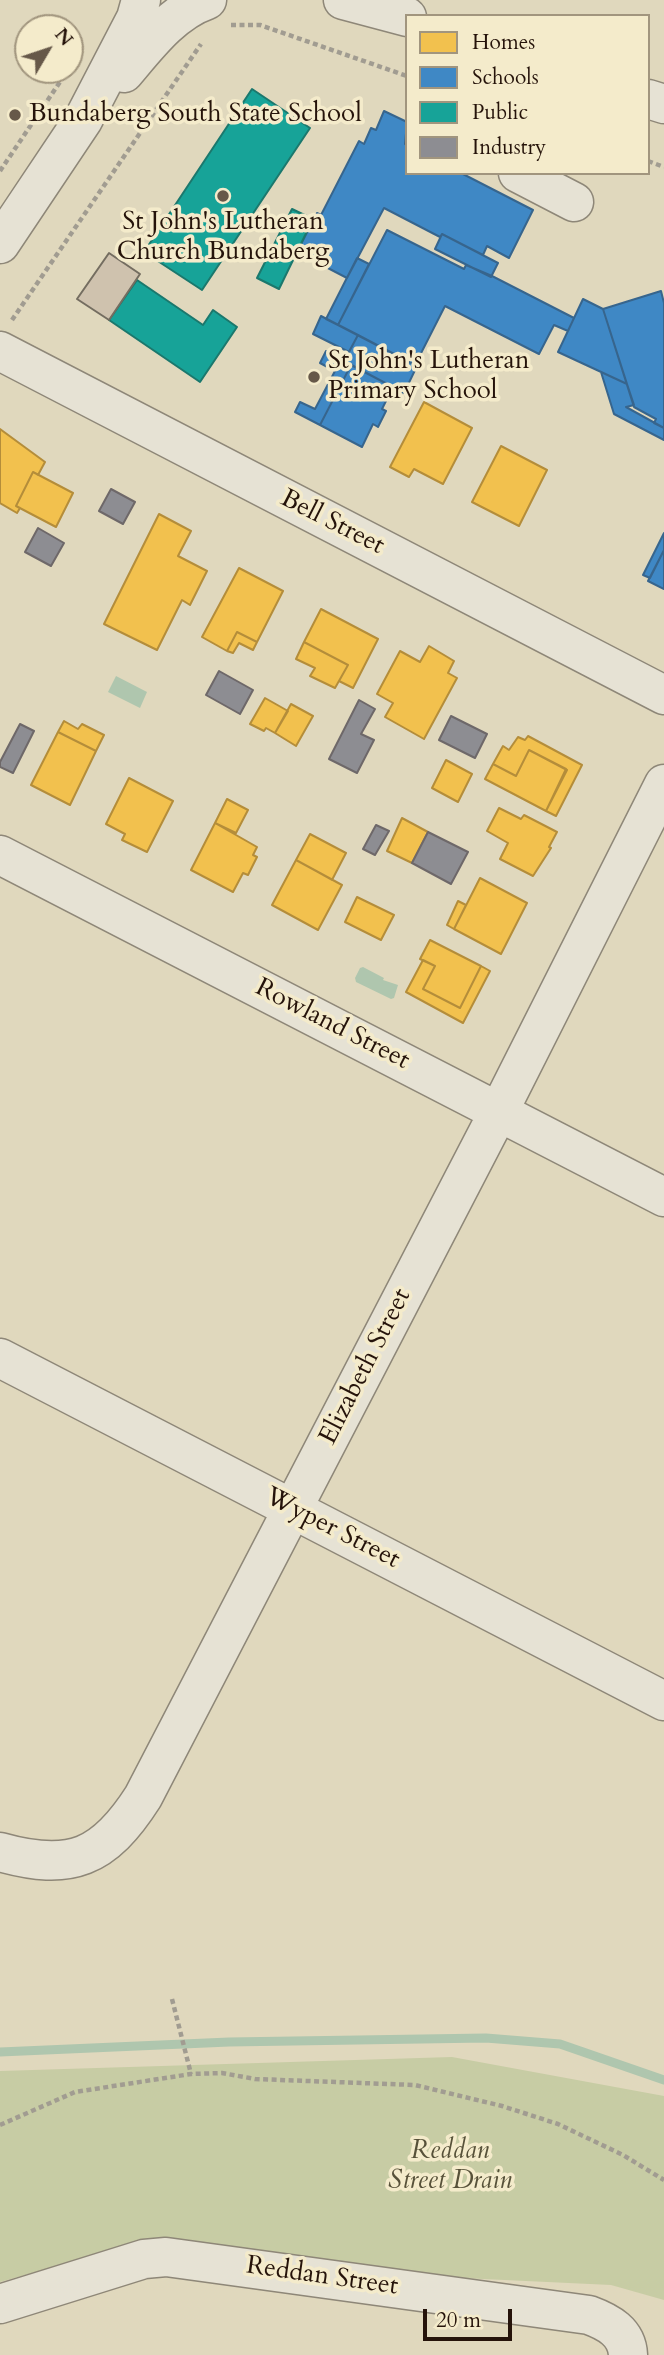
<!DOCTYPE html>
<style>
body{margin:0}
#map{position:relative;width:664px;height:2355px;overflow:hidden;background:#e0d8bd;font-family:Cardo,serif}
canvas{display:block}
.legend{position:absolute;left:405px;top:14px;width:245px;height:161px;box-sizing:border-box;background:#f4ebcb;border:2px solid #a1957e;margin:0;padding:9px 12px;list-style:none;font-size:21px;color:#25130a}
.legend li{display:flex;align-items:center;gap:14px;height:35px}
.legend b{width:35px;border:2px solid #a1957e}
.north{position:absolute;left:14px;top:14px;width:70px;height:70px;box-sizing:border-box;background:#f4ebcb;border:2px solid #a1957e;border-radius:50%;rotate:51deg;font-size:19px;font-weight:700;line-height:28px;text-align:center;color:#25130a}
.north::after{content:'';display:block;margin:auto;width:24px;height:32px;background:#665849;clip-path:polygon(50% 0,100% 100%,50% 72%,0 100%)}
.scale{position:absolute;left:423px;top:2309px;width:89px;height:32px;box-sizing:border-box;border:4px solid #25130a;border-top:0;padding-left:9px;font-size:21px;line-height:24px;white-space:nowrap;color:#25130a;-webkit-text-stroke:5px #f4ebcb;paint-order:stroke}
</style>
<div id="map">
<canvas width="664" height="2355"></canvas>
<ul class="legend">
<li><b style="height:19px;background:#f2c14e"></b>Homes</li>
<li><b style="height:19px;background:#3f88c5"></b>Schools</li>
<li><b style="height:19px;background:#17a398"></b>Public</li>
<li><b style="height:19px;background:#8d8d92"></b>Industry</li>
</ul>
<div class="north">N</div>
<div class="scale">20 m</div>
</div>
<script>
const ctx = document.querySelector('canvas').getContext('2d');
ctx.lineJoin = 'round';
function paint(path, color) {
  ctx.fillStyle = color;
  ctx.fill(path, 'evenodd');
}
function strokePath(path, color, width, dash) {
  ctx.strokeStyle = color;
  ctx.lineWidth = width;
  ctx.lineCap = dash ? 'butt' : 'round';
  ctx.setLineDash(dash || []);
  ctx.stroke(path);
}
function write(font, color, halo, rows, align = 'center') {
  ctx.font = font + ' Cardo,serif';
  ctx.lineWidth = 7;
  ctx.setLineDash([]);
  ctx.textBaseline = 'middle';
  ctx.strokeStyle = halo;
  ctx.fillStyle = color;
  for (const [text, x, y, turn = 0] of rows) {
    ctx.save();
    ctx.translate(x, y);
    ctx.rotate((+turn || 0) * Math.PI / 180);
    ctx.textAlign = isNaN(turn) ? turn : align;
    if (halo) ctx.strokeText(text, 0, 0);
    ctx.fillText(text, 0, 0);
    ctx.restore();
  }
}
paint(new Path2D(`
 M 452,2057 L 664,2096 L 664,2300 L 611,2285 L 462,2278 L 155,2238 L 0,2282 L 0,2071 Z`), '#c7cca4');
paint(new Path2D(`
 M 116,676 L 147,692 L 140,708 L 108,692 Z
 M 363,967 L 384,978 L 383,980 L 398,985 L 394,998 L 391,999 L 356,982 L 355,978 L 360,968 Z`), '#afc6ae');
const homes = new Path2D(`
 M 424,402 L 472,428 L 443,484 L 414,469 L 409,477 L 390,467 Z
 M 0,429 L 45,462 L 38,475 L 33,472 L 16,506 L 20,508 L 17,513 L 0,503 Z
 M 501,446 L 547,470 L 519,526 L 472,502 Z
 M 33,472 L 73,493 L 56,527 L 16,506 Z
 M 159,514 L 191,531 L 178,556 L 207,571 L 190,605 L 182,600 L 157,650 L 104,624 Z
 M 239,568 L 283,591 L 257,642 L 237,632 L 227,651 L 202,637 Z
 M 321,609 L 378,639 L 353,688 L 339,681 L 348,665 L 304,642 Z
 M 237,632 L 257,642 L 253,650 L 239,643 L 233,653 L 227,651 Z
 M 304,642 L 348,665 L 335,688 L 310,676 L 315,668 L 296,659 Z
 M 429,646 L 454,661 L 448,673 L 457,678 L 424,739 L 385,717 L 393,703 L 377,694 L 400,651 L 420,662 Z
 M 265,698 L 288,711 L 275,733 L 266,728 L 264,731 L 250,724 Z
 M 291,704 L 313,716 L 296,746 L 275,733 Z
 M 64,721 L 78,729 L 82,724 L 104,735 L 96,751 L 58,732 Z
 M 58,732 L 96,751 L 70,805 L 31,785 Z
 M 528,736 L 582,765 L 556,816 L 546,811 L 566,769 L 529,750 L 516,776 L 493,764 L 503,746 L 509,750 L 518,737 L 525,740 Z
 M 529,750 L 567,770 L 546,811 L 485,779 L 493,764 L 516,776 Z
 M 446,760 L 472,774 L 458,802 L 432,788 Z
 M 129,778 L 173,801 L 147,852 L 122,840 L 125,834 L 106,824 Z
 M 227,799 L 248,810 L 236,833 L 215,823 Z
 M 499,808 L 521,819 L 524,815 L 557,832 L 549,847 L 551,848 L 533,876 L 500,859 L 508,843 L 487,831 Z
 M 402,818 L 428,832 L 412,863 L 387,851 Z
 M 215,823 L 257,847 L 253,855 L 257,857 L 248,875 L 243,873 L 233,892 L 191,870 Z
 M 310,834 L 346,853 L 332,880 L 296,860 Z
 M 296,860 L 342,885 L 318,930 L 272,905 Z
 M 480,878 L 527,903 L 501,954 L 454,929 Z
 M 357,897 L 394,915 L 381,940 L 345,922 Z
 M 458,901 L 466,905 L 454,929 L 447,925 Z
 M 430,940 L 481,966 L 460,1008 L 423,989 L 435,966 L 420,959 Z
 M 423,960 L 435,966 L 423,989 L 460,1008 L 481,966 L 490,971 L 463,1023 L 406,992 Z`);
paint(homes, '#f2c14e');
strokePath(homes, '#b48d3a', 2);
const schools = new Path2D(`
 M 384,111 L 407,122 L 405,144 L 407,145 L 407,173 L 461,173 L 533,210 L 509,258 L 487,246 L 483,255 L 442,234 L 440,237 L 384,208 L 347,278 L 297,252 L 317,213 L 321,215 L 359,141 L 364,144 L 371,128 L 376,130 Z
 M 387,230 L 464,269 L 466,265 L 492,276 L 574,318 L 568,331 L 554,325 L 539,354 L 445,306 L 415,365 L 338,325 Z
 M 442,234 L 498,263 L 491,277 L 435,249 Z
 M 357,258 L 369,264 L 338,325 L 326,319 Z
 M 661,291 L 664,303 L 664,428 L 654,423 L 656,419 L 634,407 L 603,309 Z
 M 583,299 L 603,309 L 627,384 L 558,352 Z
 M 321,316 L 358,335 L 349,352 L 313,334 Z
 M 358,335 L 417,366 L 404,393 L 344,361 Z
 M 326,351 L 351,365 L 320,425 L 295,412 L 300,402 L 315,409 L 335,371 L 320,363 Z
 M 351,365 L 393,387 L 382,409 L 386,411 L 378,427 L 373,424 L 362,447 L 320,425 Z
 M 601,372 L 627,384 L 634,405 L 626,407 L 664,428 L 664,440 L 614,414 Z
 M 664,533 L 664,550 L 650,578 L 643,575 Z
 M 664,550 L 664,589 L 648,581 Z`);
paint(schools, '#3f88c5');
strokePath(schools, '#37658d', 2);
const public = new Path2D(`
 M 252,89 L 310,128 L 202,290 L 144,252 Z
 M 292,209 L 313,219 L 279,289 L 257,278 Z
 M 137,280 L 203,325 L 213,310 L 237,327 L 200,382 L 109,320 Z`);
paint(public, '#17a398');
strokePath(public, '#1b786d', 2);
const industry = new Path2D(`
 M 111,489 L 135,502 L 123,524 L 99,511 Z
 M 38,528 L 64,543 L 51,566 L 25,552 Z
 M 219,671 L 253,690 L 240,714 L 206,695 Z
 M 359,700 L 375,709 L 361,734 L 374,740 L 357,773 L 329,759 Z
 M 451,716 L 487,734 L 475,758 L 439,740 Z
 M 20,724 L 34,731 L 13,773 L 0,767 L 0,762 Z
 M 376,825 L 389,831 L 375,855 L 363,849 Z
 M 428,832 L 468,852 L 451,884 L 412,863 Z`);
paint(industry, '#8d8d92');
strokePath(industry, '#6e6869', 2);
strokePath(new Path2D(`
 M 0,2052 L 229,2042 L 486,2038 L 560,2044 L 664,2080`), '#afc6ae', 9);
const building = new Path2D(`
 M 109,253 L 140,274 L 109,320 L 77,299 Z`);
paint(building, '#cfc2ae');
strokePath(building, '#746d60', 2);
const minor = new Path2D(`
 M 343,0 L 407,17
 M 124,73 C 147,46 172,12 207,0
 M 648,99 L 664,104
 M 518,173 L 574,202
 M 0,244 L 83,120 L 136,18 L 141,0
 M 0,351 L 664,695
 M 0,855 L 664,1197
 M 0,1358 L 664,1701
 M 0,1852 C 71,1872 104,1858 143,1797 L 499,1111 L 664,784
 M 0,2304 L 144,2259 L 166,2257 L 589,2315 C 608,2322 627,2332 628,2355`);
strokePath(minor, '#8e8778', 41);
strokePath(new Path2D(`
 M 231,25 L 260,25 L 407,76
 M 648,161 L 664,167
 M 0,171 L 68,70
 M 12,320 L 201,44
 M 172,1999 L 191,2074
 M 0,2125 L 75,2092 L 191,2074 L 222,2073 L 255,2079 L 415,2085 L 502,2106 L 558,2124 L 623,2155 L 664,2180`), '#a19c91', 4.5, [5, 3.5]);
strokePath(minor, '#e6e2d4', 38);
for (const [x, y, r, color] of [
 [15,115,7,"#665849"],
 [223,196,7,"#665849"],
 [314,377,7,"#665849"]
]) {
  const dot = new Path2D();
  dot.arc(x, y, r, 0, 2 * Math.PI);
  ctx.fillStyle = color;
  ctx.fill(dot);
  strokePath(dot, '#f4ebcb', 2.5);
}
write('26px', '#25130a', '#f4ebcb', [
 ["Bundaberg South State School",29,115],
 ["St John's Lutheran",223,223,"center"],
 ["Church Bundaberg",223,253,"center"],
 ["St John's Lutheran",328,362],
 ["Primary School",328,392]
], 'left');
write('26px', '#25130a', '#f4ebcb', [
 ["Bell Street",332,523,27],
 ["Rowland Street",332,1025,27],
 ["Elizabeth Street",366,1367,-63],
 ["Wyper Street",332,1529,27],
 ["Reddan Street",322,2277,8]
]);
write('italic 26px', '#575139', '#f4ebcb', [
 ["Reddan",450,2152],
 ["Street Drain",450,2182]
]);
</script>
